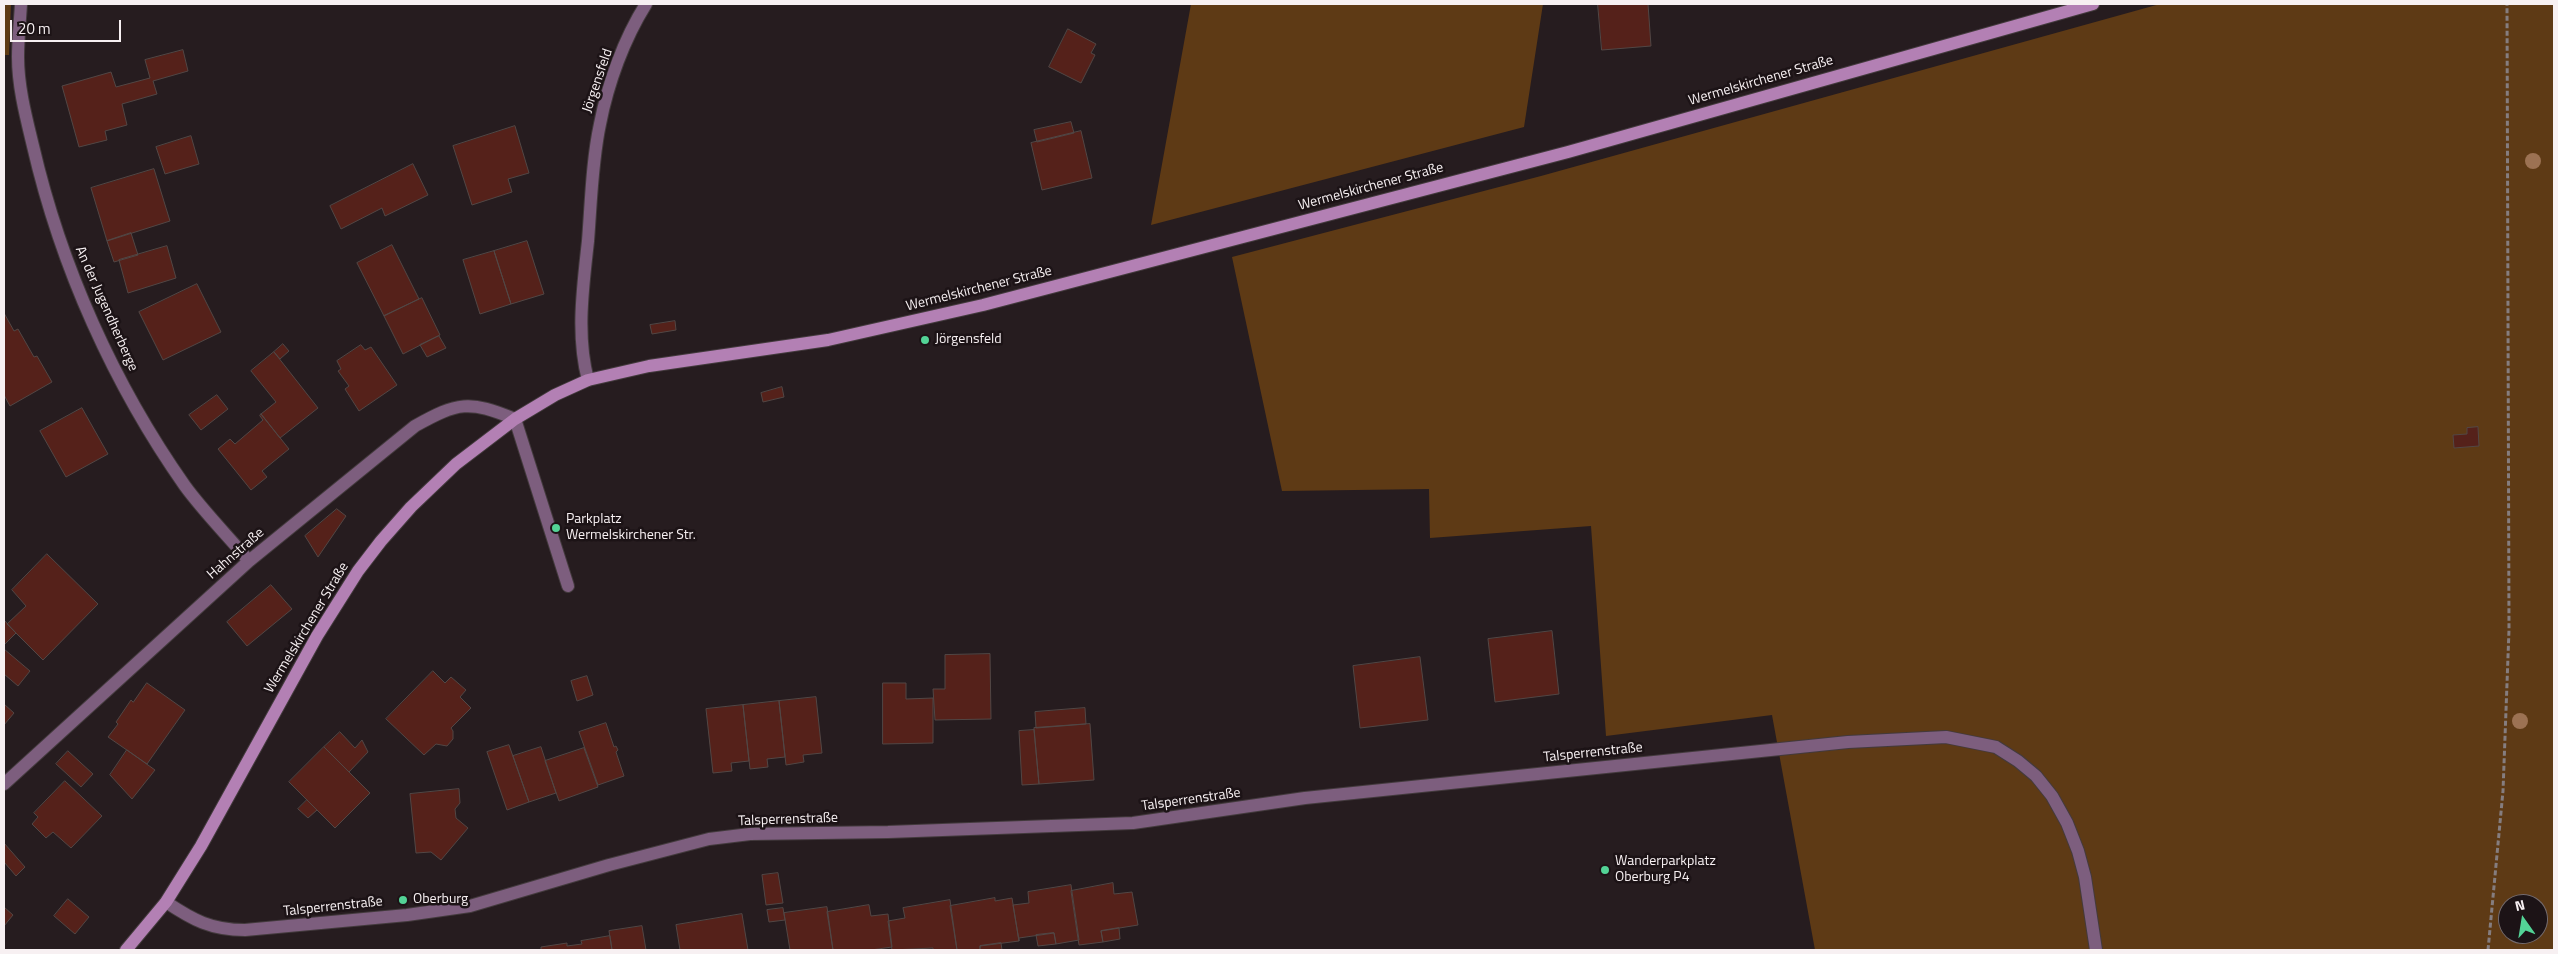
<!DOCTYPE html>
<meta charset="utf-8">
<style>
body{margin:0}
#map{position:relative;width:2558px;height:954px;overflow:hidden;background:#261c1f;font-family:"Titillium Web",sans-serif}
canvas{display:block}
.frame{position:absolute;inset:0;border:5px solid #f7f0f2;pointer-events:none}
.north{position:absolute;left:2498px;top:894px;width:50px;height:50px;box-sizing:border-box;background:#1c1316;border:1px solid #746b6e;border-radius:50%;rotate:347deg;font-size:14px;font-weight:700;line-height:20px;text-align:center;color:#f7f0f2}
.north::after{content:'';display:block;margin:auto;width:18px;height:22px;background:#53d396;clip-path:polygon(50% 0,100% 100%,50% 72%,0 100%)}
.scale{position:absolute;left:10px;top:20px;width:111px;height:22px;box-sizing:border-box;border:2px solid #f7f0f2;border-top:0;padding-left:6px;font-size:15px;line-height:18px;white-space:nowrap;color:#f7f0f2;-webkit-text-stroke:4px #1c1316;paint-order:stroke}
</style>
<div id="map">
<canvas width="2558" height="954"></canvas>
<div class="frame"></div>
<div class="north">N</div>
<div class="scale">20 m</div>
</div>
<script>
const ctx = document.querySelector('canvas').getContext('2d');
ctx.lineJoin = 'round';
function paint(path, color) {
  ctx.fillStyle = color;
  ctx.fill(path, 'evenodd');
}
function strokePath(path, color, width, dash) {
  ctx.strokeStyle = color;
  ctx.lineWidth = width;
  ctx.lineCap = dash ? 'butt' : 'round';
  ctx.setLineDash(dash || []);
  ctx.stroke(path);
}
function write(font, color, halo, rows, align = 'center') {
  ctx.font = font + ' "Titillium Web",sans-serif';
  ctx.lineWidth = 5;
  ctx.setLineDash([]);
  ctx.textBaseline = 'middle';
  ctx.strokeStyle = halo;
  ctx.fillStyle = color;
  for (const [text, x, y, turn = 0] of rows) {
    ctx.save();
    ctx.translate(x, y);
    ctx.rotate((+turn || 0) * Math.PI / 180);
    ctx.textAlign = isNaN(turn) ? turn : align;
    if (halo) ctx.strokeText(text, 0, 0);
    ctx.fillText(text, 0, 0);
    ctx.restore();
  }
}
paint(new Path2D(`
 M 4,4 L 11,4 L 9,55 L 4,55 Z
 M 1191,4 L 1543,4 L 1524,127 L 1151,225 Z
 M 2160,4 L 2554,4 L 2554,950 L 1815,950 L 1772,715 L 1606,736 L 1591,526 L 1430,538 L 1429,489 L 1282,491 L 1232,257 L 1541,176 ZM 2508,904 L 2538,904 L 2538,934 L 2508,934 Z`), '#5e3a15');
const building = new Path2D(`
 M 1598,4 L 1648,4 L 1651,46 L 1602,50 Z
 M 1068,29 L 1096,44 L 1091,53 L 1095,55 L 1081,83 L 1049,67 Z
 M 183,50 L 188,71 L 153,81 L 157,94 L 122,104 L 127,125 L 105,131 L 107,140 L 79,147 L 62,86 L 111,72 L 116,87 L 150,78 L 145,60 Z
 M 1071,122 L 1074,133 L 1037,142 L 1034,130 Z
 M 515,126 L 529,173 L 508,179 L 512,192 L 472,205 L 453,146 Z
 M 1081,131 L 1092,178 L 1042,190 L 1031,143 Z
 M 191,136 L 199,164 L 165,174 L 156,147 Z
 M 413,164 L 428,195 L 385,216 L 382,208 L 341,229 L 330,206 Z
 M 154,169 L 170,221 L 107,241 L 91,188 Z
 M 131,233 L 138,255 L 114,262 L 107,241 Z
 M 527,241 L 544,294 L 511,304 L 494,251 Z
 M 392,245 L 419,299 L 384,316 L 357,263 Z
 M 167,246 L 176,278 L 128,293 L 119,260 Z
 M 494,251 L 511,304 L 480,314 L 463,260 Z
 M 197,284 L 221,332 L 163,360 L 139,312 Z
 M 422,298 L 440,335 L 403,354 L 384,316 Z
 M 4,313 L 14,331 L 18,329 L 34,357 L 37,356 L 52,382 L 10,406 L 4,395 Z
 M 675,321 L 676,330 L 652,334 L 650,325 Z
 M 439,336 L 446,348 L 427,357 L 420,345 Z
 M 283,344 L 289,351 L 280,359 L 274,352 Z
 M 361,345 L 365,350 L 371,347 L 397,385 L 359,411 L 345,389 L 349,386 L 338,371 L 341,369 L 337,361 Z
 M 274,352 L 318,408 L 280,438 L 261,414 L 276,402 L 251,371 Z
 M 782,387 L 784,397 L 763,402 L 761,393 Z
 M 217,395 L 228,409 L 201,430 L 189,415 Z
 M 82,408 L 108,454 L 66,477 L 40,431 Z
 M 261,414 L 289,449 L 262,471 L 267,477 L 251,490 L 218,449 L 230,439 L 235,444 L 263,420 L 260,416 Z
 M 2478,427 L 2479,446 L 2454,448 L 2453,435 L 2467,434 L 2467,428 Z
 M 337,509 L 346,516 L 318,557 L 305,536 Z
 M 47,554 L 98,604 L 43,660 L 7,624 L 26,606 L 12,590 Z
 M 271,585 L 292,609 L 247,646 L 227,622 Z
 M 4,620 L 16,633 L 4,645 Z
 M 1552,631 L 1559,694 L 1495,702 L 1488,639 Z
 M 4,649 L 30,671 L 18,686 L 4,674 Z
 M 990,654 L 991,719 L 935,720 L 933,689 L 945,689 L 945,655 Z
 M 1420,657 L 1428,720 L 1360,728 L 1353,666 Z
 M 433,671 L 445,683 L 451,677 L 466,690 L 460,697 L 471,708 L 451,728 L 453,731 L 453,739 L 447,746 L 436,744 L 424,755 L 386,719 Z
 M 587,676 L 593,695 L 577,701 L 571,681 Z
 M 147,683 L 185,710 L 147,764 L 108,737 L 118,724 L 116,722 L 131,700 L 133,702 Z
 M 883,683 L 906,683 L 906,699 L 933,698 L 933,743 L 883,744 Z
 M 816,697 L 822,753 L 803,755 L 804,762 L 786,765 L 779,701 Z
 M 779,701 L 785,757 L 767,759 L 768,767 L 750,769 L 743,705 Z
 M 4,704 L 14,713 L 4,725 Z
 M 743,705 L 749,761 L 731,763 L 732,771 L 713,773 L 706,709 Z
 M 1085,708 L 1086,724 L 1036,728 L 1035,712 Z
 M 606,723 L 614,747 L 616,746 L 618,750 L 616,752 L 624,776 L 598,785 L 579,732 Z
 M 1090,724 L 1094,780 L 1039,784 L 1034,728 Z
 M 1034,730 L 1039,784 L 1022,785 L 1019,731 Z
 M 340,732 L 355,748 L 362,740 L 368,752 L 349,772 L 324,747 Z
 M 509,745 L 529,802 L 507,810 L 487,752 Z
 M 324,747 L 370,793 L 335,828 L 289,782 Z
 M 541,747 L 556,793 L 529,802 L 513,756 Z
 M 584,748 L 598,787 L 559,801 L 545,761 Z
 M 127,750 L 155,770 L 132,799 L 110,775 Z
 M 68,751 L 93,774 L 81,787 L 56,764 Z
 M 65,781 L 102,816 L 71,848 L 53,832 L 46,838 L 32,824 L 38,817 L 34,813 Z
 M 459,789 L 460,803 L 455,809 L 456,818 L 468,828 L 441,860 L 431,852 L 416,853 L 410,794 Z
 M 307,800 L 317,810 L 308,818 L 298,809 Z
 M 4,843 L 25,867 L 16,876 L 4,862 Z
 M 778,873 L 783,903 L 766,905 L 762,875 Z
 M 1113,883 L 1114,894 L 1132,892 L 1138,925 L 1101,931 L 1103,942 L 1079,945 L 1071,891 Z
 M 1071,885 L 1079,940 L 1056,944 L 1054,933 L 1019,938 L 1019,941 L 1013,905 L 1029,903 L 1028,892 Z
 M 995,898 L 995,901 L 1012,898 L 1019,941 L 980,946 L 980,950 L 957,950 L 950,906 Z
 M 68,899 L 89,917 L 75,934 L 54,916 Z
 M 950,900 L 957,950 L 933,950 L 933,948 L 892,950 L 888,921 L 905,918 L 903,908 Z
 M 869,905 L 871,916 L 888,914 L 892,947 L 871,950 L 833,950 L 827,912 Z
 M 4,907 L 13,915 L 4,926 Z
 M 827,907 L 833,950 L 790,950 L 784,913 Z
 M 783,908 L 785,920 L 769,922 L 767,910 Z
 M 742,914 L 748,950 L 680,950 L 676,925 Z
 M 642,926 L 646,950 L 612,950 L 609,931 Z
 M 1119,928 L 1120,939 L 1103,942 L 1101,931 Z
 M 1054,933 L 1056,944 L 1038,946 L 1036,935 Z
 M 610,936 L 612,950 L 541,950 L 541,947 L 567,943 L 567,946 L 582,944 L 581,941 Z
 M 1001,943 L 1002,950 L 980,950 L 980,946 Z`);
paint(building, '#55211a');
strokePath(building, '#524745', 1);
const lane = new Path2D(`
 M 515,419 L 568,586`);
const street = new Path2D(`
 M 21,4 C 20,21 18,39 18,57 C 18,87 26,117 33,146 C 61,267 114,385 185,486 C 204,512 228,536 249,561
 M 588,380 C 576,335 583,287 588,241 C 591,203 592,161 600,124 C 608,83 624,39 646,4
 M 4,784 L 249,561 L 415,426 C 458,402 469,400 515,419
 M 166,902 C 193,920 211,930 245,930 L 407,915 L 470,906 L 609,865 L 709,839 L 750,834 L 888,832 L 1133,823 L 1305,798 L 1848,742 L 1946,737 L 1996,747 L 2018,761 L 2036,776 L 2052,796 L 2067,823 L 2078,851 L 2085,877 L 2096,950`);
const secondary = new Path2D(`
 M 126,950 L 166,902 L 201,846 L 317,636 L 358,571 L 381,541 L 411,507 L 456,464 L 515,419 L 555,395 L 588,380 L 649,366 L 828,340 L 983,305 L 1568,152 L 2093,4`);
strokePath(lane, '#433a3d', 14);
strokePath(street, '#433a3d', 14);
strokePath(secondary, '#433a3d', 14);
strokePath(new Path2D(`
 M 2488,950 L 2503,791 L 2509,630 L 2507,4`), '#857d7f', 3, [5, 2.5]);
strokePath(lane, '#7d5e7e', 12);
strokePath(street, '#7d5e7e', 12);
strokePath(secondary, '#b380b4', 12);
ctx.fillStyle = '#9c7253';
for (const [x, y] of [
 [2533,161],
 [2520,721]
]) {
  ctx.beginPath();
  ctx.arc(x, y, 8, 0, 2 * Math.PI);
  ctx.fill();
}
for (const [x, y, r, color] of [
 [925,340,5,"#53d396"],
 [556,528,5,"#53d396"],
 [1605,870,5,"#53d396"],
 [403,900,5,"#53d396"]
]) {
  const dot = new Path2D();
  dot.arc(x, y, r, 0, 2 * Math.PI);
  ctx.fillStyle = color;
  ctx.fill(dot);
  strokePath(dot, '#1c1316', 2);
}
write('14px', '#f7f0f2', '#1c1316', [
 ["Jörgensfeld",598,81,-71],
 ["Wermelskirchener Straße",1761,81,-16],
 ["Wermelskirchener Straße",1371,187,-15],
 ["Wermelskirchener Straße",979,289,-14],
 ["An der Jugendherberge",106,309,66],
 ["Hahnstraße",236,554,-41],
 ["Wermelskirchener Straße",307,628,-59],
 ["Talsperrenstraße",1593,753,-6],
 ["Talsperrenstraße",1191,800,-8],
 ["Talsperrenstraße",788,820,-2],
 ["Talsperrenstraße",333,907,-6]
]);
write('14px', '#f7f0f2', '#1c1316', [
 ["Jörgensfeld",935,340],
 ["Parkplatz",566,520],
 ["Wermelskirchener Str.",566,536],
 ["Wanderparkplatz",1615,862],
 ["Oberburg P4",1615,878],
 ["Oberburg",413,900]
], 'left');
</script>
